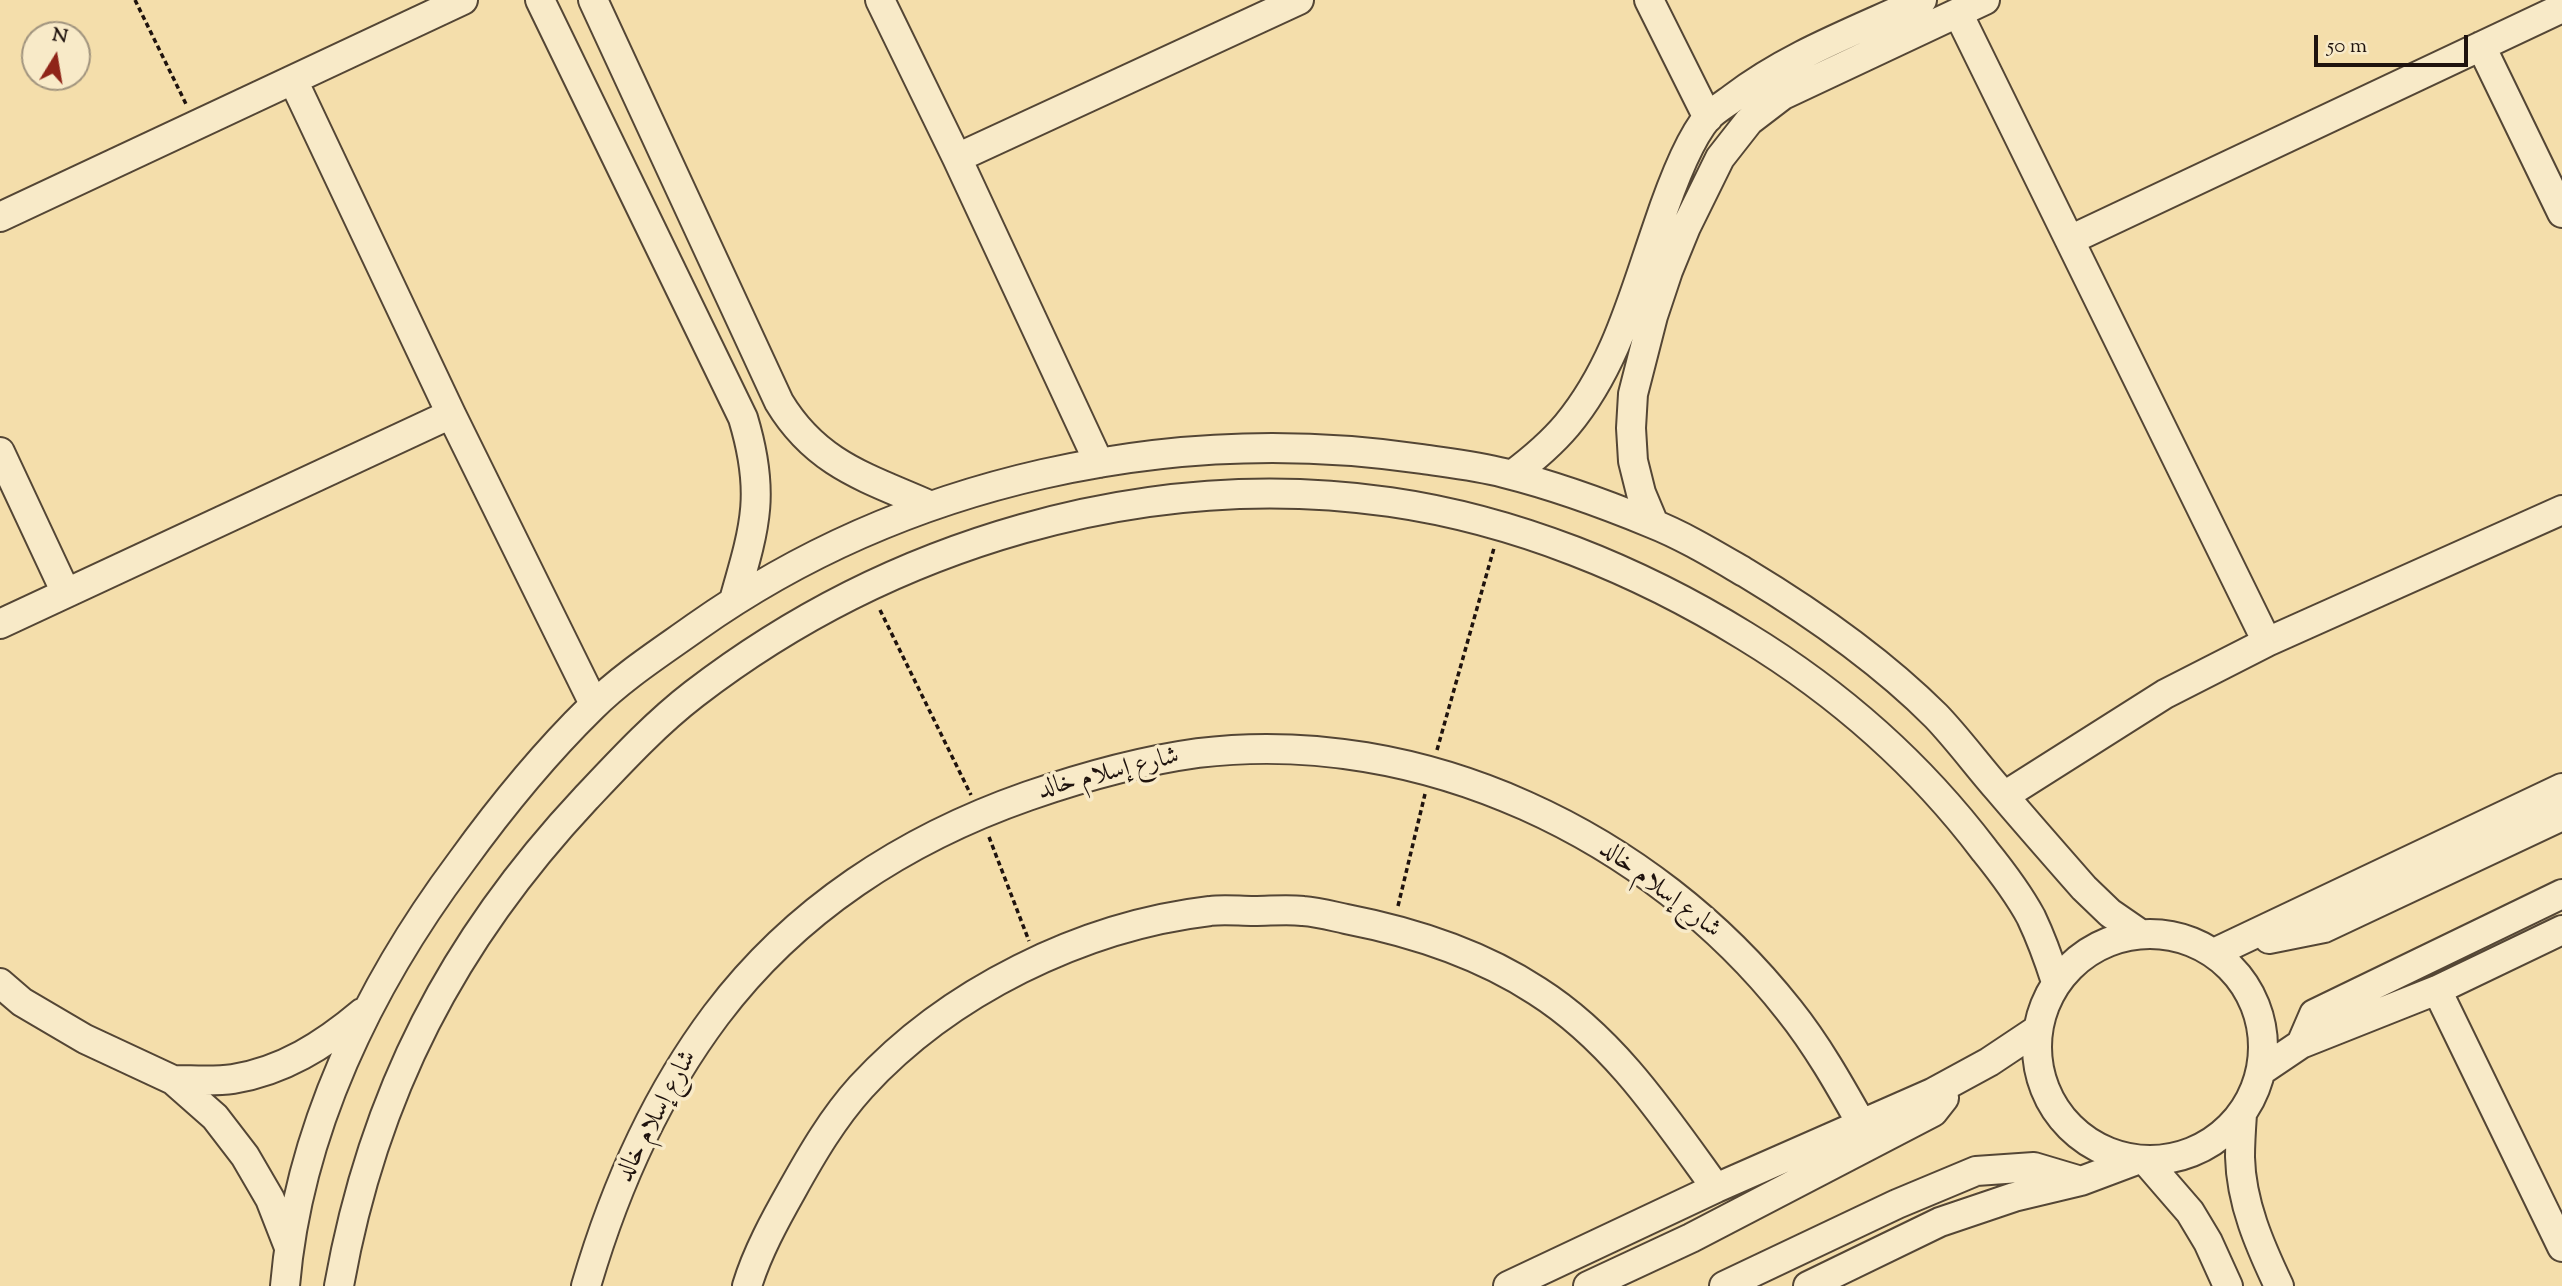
<!DOCTYPE html>
<meta charset="utf-8">
<style>
body{margin:0}
#map{position:relative;width:2562px;height:1286px;overflow:hidden;background:#f4deab;font-family:"Sorts Mill Goudy",serif}
canvas{display:block}
.north{position:absolute;left:21px;top:21px;width:70px;height:70px;box-sizing:border-box;background:#f8eac8;border:2px solid #a1947e;border-radius:50%;rotate:11deg;font-size:19px;font-weight:700;line-height:28px;text-align:center;color:#1f130e}
.north::after{content:'';display:block;margin:auto;width:24px;height:32px;background:#8f2418;clip-path:polygon(50% 0,100% 100%,50% 72%,0 100%)}
.scale{position:absolute;left:2314px;top:35px;width:154px;height:32px;box-sizing:border-box;border:4px solid #1f130e;border-top:0;padding-left:9px;font-size:21px;line-height:24px;white-space:nowrap;color:#1f130e;-webkit-text-stroke:5px #f8eac8;paint-order:stroke}
</style>
<div id="map">
<canvas width="2562" height="1286"></canvas>
<div class="north">N</div>
<div class="scale">50 m</div>
</div>
<script>
const ctx = document.querySelector('canvas').getContext('2d');
ctx.lineJoin = 'round';
function strokePath(path, color, width, dash) {
  ctx.strokeStyle = color;
  ctx.lineWidth = width;
  ctx.lineCap = dash ? 'butt' : 'round';
  ctx.setLineDash(dash || []);
  ctx.stroke(path);
}
function write(font, color, halo, rows, align = 'center') {
  ctx.font = font + ' "Sorts Mill Goudy",Amiri,serif';
  ctx.lineWidth = 7;
  ctx.setLineDash([]);
  ctx.textBaseline = 'middle';
  ctx.strokeStyle = halo;
  ctx.fillStyle = color;
  for (const [text, x, y, turn = 0] of rows) {
    ctx.save();
    ctx.translate(x, y);
    ctx.rotate((+turn || 0) * Math.PI / 180);
    ctx.textAlign = isNaN(turn) ? turn : align;
    if (halo) ctx.strokeText(text, 0, 0);
    ctx.fillText(text, 0, 0);
    ctx.restore();
  }
}
const minor = new Path2D(`
 M 540,0 L 743,418 C 766,494 755,527 734,600
 M 593,0 L 779,402 C 817,465 868,478 931,506
 M 880,0 L 957,158 L 1099,463
 M 1649,0 L 1708,118
 M 1958,13 L 2267,642
 M 2481,46 L 2562,213
 M 293,80 L 451,414 L 594,704
 M 957,158 L 1299,0
 M 0,217 L 463,0
 M 2070,240 L 2562,8
 M 0,452 L 66,593
 M 1512,475 C 1532,460 1551,444 1567,425 C 1615,367 1633,297 1657,228 C 1667,198 1687,141 1708,117 C 1715,110 1725,104 1733,98 C 1789,55 1858,30 1922,0
 M 1654,524 L 1641,493 L 1633,461 L 1631,428 L 1633,394 L 1653,316 L 1668,271 L 1686,227 L 1720,158 L 1749,121 L 1783,95 L 1985,0
 M 0,624 L 451,414
 M 2004,796 L 2165,694 L 2267,642 L 2562,510
 M2037 1047a113 113 0 1 1 226 0a113 113 0 1 1-226 0Z
 M 2269,939 L 2324,928 L 2562,816
 M 2214,953 L 2562,788
 M 0,983 L 22,1002 L 85,1039 L 173,1080 L 215,1117 L 245,1156 L 270,1199 L 288,1245
 M 2437,990 L 2562,1247
 M 2301,1044 L 2314,1014 L 2562,894
 M 2261,1071 L 2301,1044 L 2437,990 L 2562,930
 M 173,1080 C 193,1080 214,1082 233,1079 C 283,1071 324,1045 362,1013
 M 2242,1114 C 2241,1128 2240,1143 2240,1157 C 2241,1203 2260,1246 2279,1286
 M 2145,1160 L 2190,1212 L 2208,1242 L 2228,1286
 M 285,1286 C 298,1131 369,985 461,862 C 500,808 544,754 592,707 C 622,677 661,652 696,627 C 904,480 1171,422 1422,459 C 1449,463 1477,466 1504,473 C 1552,485 1605,504 1651,523 C 1684,536 1715,555 1746,573 C 1814,614 1880,660 1936,716 C 1958,739 1977,765 1998,789 C 2026,822 2055,855 2084,888 L 2110,913 L 2139,933
 M 339,1286 C 373,1094 453,940 586,798 C 620,762 655,724 694,694 C 889,544 1144,467 1390,502 C 1515,520 1638,570 1745,636 C 1837,692 1920,765 1985,851 C 2002,872 2018,893 2031,917 C 2041,938 2049,960 2056,982
 M 586,1286 C 614,1190 656,1095 716,1015 C 795,910 905,839 1028,796 C 1083,777 1140,761 1198,753 C 1422,726 1651,835 1789,1010 C 1817,1045 1839,1084 1861,1123
 M 747,1286 C 757,1253 775,1220 792,1190 C 812,1154 833,1118 861,1087 C 948,992 1082,926 1210,911 C 1224,909 1239,911 1254,911 C 1270,911 1287,909 1303,911 C 1318,912 1332,916 1346,919 C 1413,932 1479,953 1537,991 C 1614,1040 1664,1116 1716,1188
 M 1508,1286 L 1716,1188 L 1932,1093 L 1989,1062 L 2037,1030
 M 1588,1286 L 1691,1238 L 1933,1112 L 1944,1098
 M 1724,1286 L 1897,1204 L 1976,1171 L 2034,1167 L 2081,1181
 M 1808,1286 L 1940,1222 L 2014,1197 L 2081,1181 L 2137,1160`);
strokePath(minor, '#544635', 32);
strokePath(new Path2D(`
 M 135,0 L 186,104
 M 880,610 L 971,795
 M 1437,750 L 1494,548
 M 989,837 L 1029,941
 M 1398,906 L 1425,794`), '#1f130e', 3.5, [5, 3.5]);
strokePath(minor, '#f8eac8', 28);
write('26px', '#1f130e', '#f8eac8', [
 ["شارع إسلام خالد",1109,775,-14],
 ["شارع إسلام خالد",1659,891,37],
 ["شارع إسلام خالد",658,1117,-62]
]);
</script>
